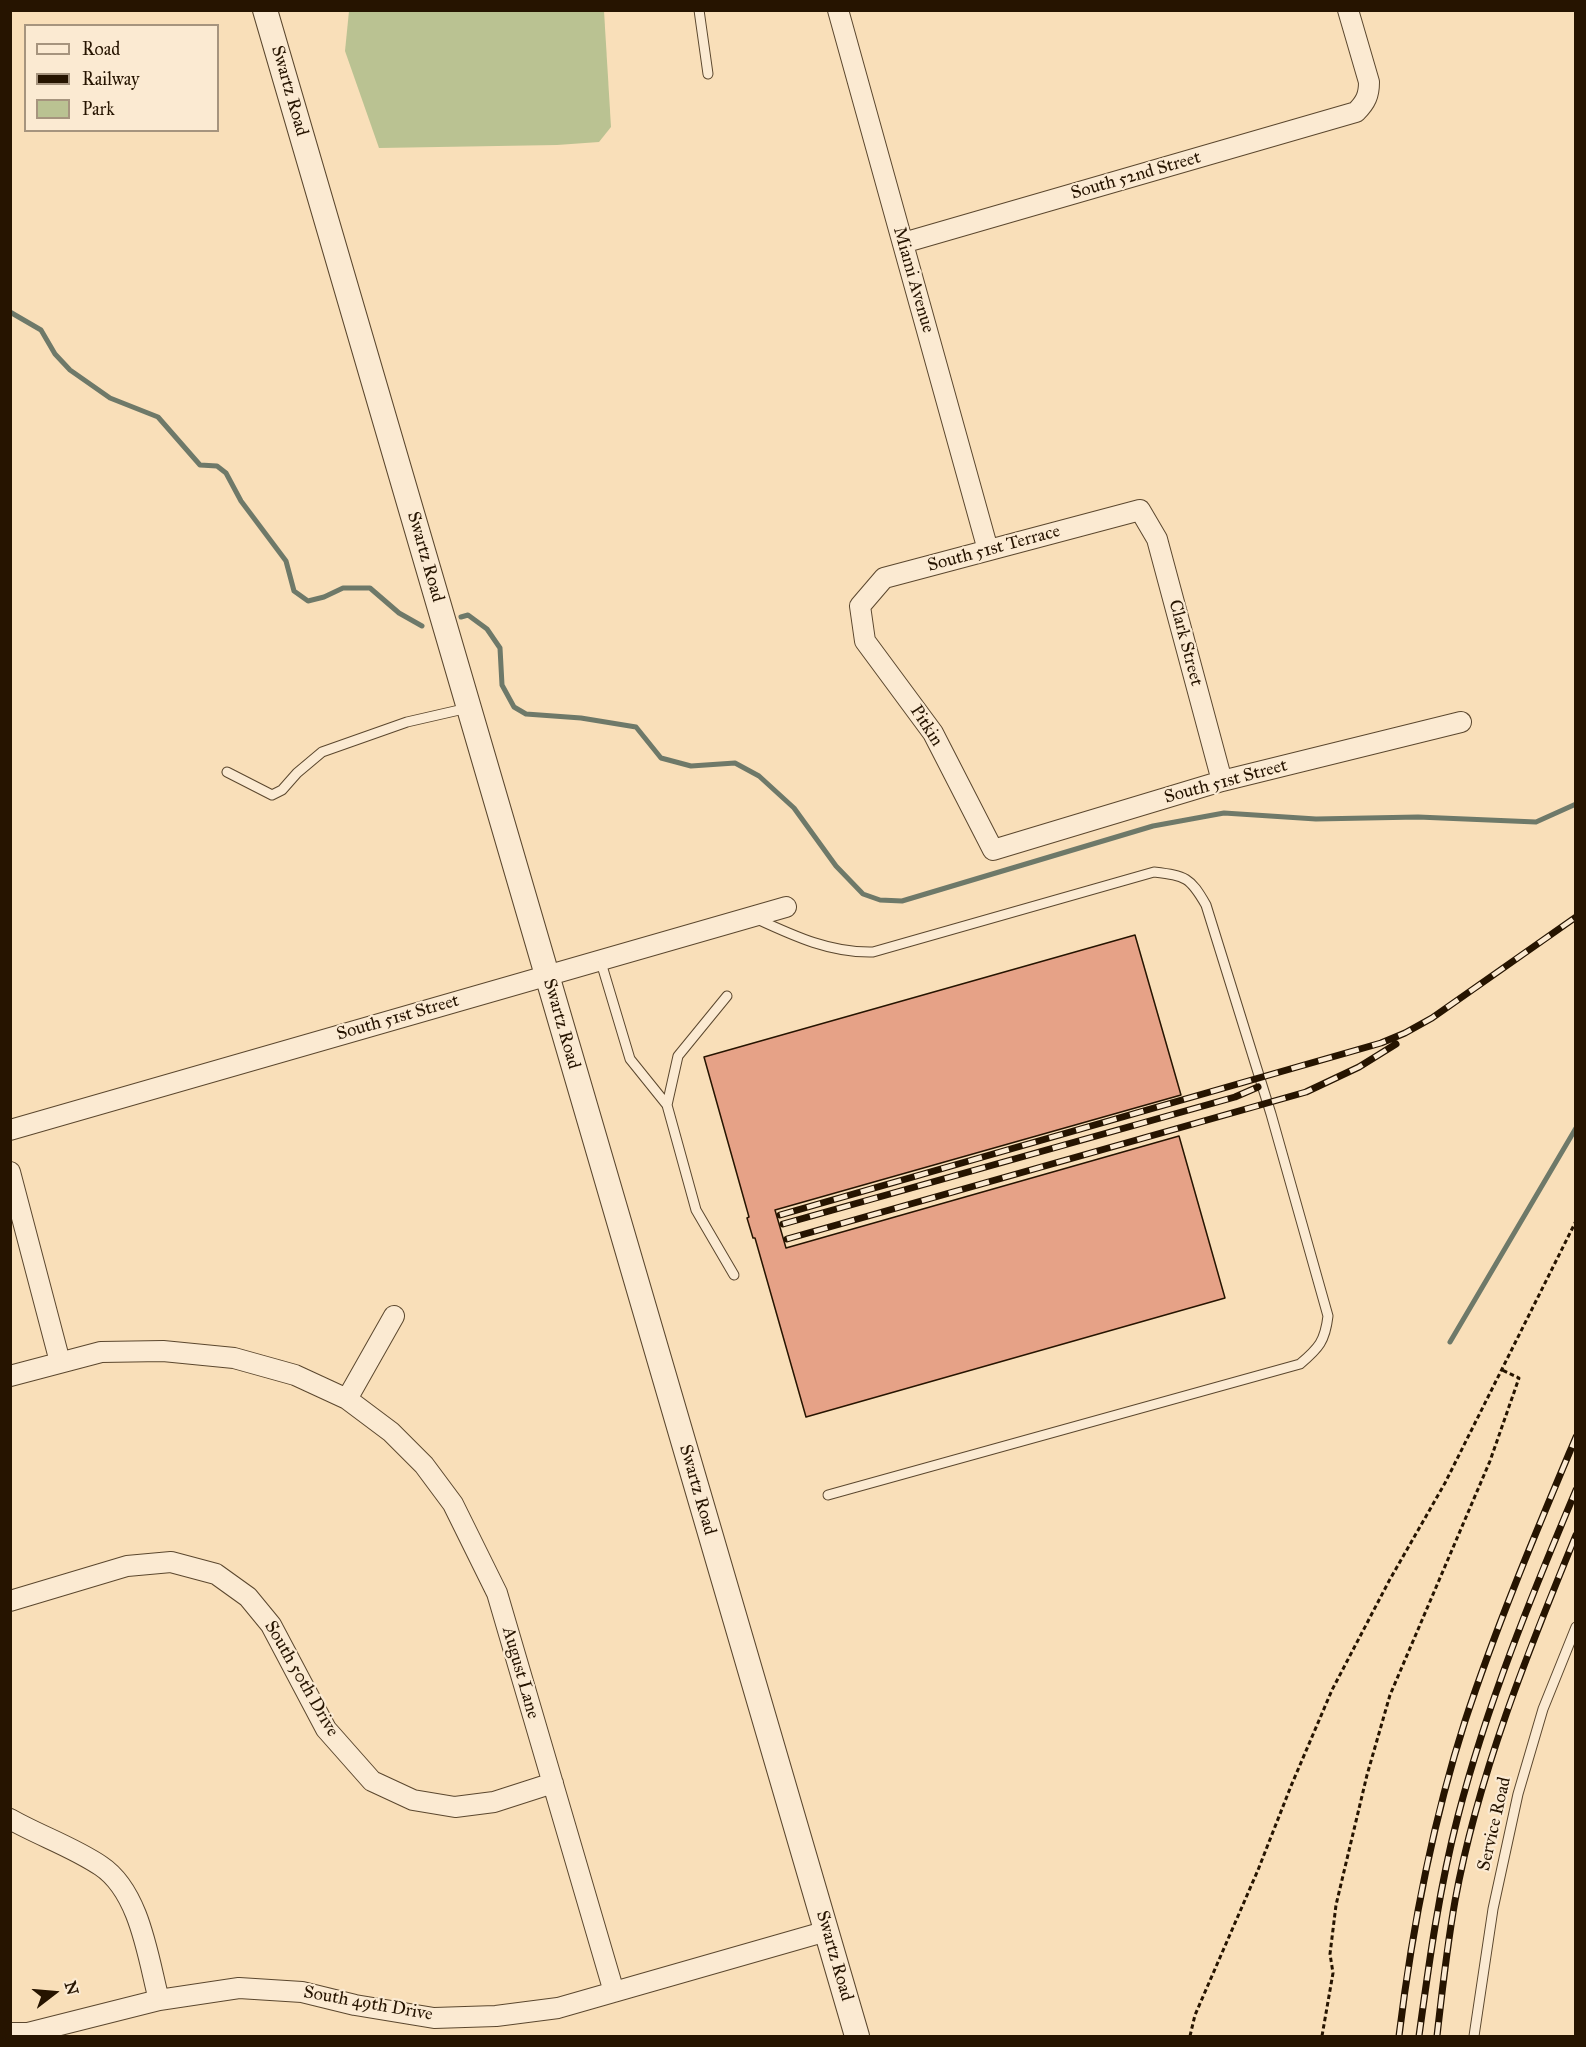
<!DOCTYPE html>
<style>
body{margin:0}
#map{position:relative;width:1586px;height:2047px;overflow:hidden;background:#f9dfb9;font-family:"IM FELL Great Primer",serif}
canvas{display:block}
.frame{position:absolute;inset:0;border:12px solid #261400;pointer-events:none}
.legend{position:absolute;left:24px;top:24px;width:195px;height:108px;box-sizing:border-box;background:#fbead2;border:2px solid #a6947e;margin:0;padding:8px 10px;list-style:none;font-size:18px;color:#261400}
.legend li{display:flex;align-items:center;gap:12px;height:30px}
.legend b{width:30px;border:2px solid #a6947e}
.north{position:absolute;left:24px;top:1963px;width:60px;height:60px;-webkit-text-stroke:4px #fbead2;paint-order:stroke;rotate:74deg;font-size:16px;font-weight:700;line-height:24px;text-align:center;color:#261400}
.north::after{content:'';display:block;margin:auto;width:21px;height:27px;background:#261400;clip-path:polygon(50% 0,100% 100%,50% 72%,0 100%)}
</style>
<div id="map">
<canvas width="1586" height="2047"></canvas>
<div class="frame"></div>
<ul class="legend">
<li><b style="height:8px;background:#fbead2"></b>Road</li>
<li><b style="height:8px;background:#261400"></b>Railway</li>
<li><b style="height:16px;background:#bac292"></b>Park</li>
</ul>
<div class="north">N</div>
</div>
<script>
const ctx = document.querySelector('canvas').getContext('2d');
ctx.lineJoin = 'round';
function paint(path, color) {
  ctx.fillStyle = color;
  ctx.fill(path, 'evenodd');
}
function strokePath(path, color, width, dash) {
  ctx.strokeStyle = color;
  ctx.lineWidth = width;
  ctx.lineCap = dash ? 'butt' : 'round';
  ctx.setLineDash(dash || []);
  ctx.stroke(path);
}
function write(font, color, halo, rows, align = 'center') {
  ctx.font = font + ' "IM FELL Great Primer",serif';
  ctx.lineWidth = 4.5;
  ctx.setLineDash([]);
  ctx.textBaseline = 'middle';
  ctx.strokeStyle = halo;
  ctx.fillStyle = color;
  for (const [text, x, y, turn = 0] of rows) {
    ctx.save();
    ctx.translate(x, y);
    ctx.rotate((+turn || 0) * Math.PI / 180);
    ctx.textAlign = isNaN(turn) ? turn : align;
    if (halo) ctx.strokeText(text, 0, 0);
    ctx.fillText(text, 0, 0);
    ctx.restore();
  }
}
paint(new Path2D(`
 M 349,11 L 604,11 L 611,127 L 599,142 L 557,145 L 379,148 L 345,51 Z`), '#bac292');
strokePath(new Path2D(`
 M 10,312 L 41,330 L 55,354 L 70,370 L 110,398 L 158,417 L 200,465 L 217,466 L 226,473 L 241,501 L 286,561 L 294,591 L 308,601 L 324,597 L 343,588 L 370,588 L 399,613 L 422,626
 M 461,617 L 468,615 L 487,629 L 500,648 L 502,685 L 514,707 L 526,714 L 581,718 L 636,727 L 661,758 L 691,766 L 735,763 L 759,776 L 794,808 L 836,866 L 863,894 L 880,900 L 902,901 L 1153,826 L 1224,813 L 1316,819 L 1418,817 L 1536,822 L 1576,804
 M 1450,1342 L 1576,1128`), '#6e7969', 5);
const building = new Path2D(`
 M 1135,935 L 1181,1095 L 775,1210 L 786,1248 L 1179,1136 L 1225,1298 L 806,1417 L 755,1238 L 753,1238 L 747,1218 L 749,1217 L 704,1057 Z`);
paint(building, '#e6a287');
strokePath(building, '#261400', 1.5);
const service = new Path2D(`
 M 699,10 L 708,74
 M 227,772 L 272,795 L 282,790 L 297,773 L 322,752 L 407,722 L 468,708
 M 755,918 C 794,936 830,953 873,952 L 1154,872 C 1186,876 1190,877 1206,905 L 1271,1114 L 1328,1316 C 1325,1341 1319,1348 1300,1364 L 828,1495
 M 600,959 L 630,1059 L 667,1105 L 696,1210 L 734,1275
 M 667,1105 L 678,1056 L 727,996
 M 1474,2036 L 1493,1909 L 1518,1794 L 1543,1709 L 1576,1627`);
const minor = new Path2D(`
 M 838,10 L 988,550
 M 903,243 L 1356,112 C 1366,102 1369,95 1369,82 L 1348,10
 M 1222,781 L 1157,539 L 1140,510 L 884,578 L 860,606 L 865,641 L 933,733 L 993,850 L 1222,781 L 1461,722
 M 10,1130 L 786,907
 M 10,1172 L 60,1362
 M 10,1376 L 101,1352 L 163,1351 L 234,1358 L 295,1375 L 347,1399 L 391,1432 L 424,1465 L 453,1504 L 497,1593 L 614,1992
 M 347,1399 L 394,1316
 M 10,1601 L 127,1566 L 171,1562 L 216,1574 L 248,1597 L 271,1625 L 326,1729 L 372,1781 L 413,1800 L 455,1807 L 494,1802 L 553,1783
 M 10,1819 C 40,1836 73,1847 101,1866 C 140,1892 148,1958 159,2000
 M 10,2033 L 28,2033 L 159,2000 L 239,1988 L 302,1992 L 355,2005 L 434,2018 L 496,2016 L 558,2008 L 827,1931`);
const tertiary = new Path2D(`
 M 265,10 L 857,2036`);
strokePath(service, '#5b472e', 11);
strokePath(minor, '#5b472e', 22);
strokePath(tertiary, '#5b472e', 26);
strokePath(new Path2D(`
 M 1190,2036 L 1195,2015 L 1258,1870 L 1291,1786 L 1332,1690 L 1389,1581 L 1445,1483 L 1576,1221
 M 1322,2036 L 1333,1973 L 1330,1954 L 1336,1905 L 1367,1775 L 1390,1695 L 1490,1461 L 1519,1378 L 1502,1370`), '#261400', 3, [4.5, 3]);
strokePath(service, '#fbead2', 9);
strokePath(minor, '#fbead2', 20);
strokePath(tertiary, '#fbead2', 24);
const rail = new Path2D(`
 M 780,1215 L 1381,1043 L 1405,1033 L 1432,1018 L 1576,917
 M 783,1224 L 1235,1097 L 1258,1087
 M 787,1239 L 1306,1092 L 1359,1067 L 1396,1044
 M 1399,2036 C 1412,1929 1432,1824 1465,1721 C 1497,1624 1537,1530 1576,1437
 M 1419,2036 C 1429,1963 1439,1889 1458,1816 C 1487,1704 1531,1597 1576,1490
 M 1437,2036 C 1442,1992 1447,1946 1455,1901 C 1478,1775 1527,1654 1576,1535`);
strokePath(rail, '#261400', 7);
strokePath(rail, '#fbead2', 4.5, [14]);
write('18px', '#261400', '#fbead2', [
 ["Swartz Road",289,91,74],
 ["South 52nd Street",1136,176,-16],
 ["Miami Avenue",913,280,74],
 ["South 51st Terrace",994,549,-15],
 ["Swartz Road",425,557,74],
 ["Clark Street",1185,643,75],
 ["Pitkin",926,726,57],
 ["South 51st Street",1226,782,-15],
 ["South 51st Street",398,1018,-16],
 ["Swartz Road",561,1024,74],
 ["Swartz Road",697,1490,74],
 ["August Lane",520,1673,74],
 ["South 50th Drive",301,1679,60],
 ["Service Road",1495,1824,-77],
 ["Swartz Road",834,1956,74],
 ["South 49th Drive",368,2004,10]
]);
</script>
